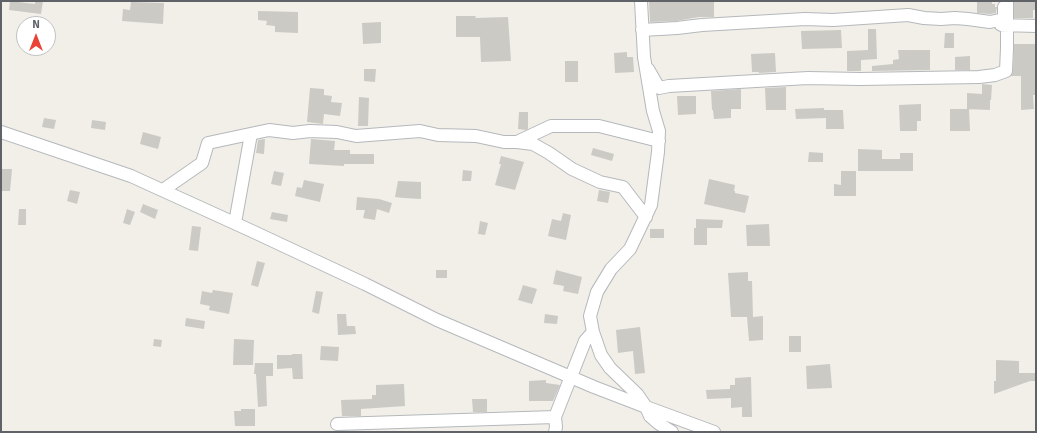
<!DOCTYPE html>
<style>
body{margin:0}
#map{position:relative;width:1037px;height:433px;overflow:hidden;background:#f1efe8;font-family:Signika,sans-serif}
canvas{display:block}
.frame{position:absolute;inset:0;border:2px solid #5f6368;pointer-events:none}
.north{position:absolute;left:16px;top:16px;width:40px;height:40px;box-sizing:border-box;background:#fff;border:1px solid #bfc1c3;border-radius:50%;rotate:0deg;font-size:11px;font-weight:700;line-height:16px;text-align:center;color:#5f6368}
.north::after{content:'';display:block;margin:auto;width:14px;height:18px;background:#ea4335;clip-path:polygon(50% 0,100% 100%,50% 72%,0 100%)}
</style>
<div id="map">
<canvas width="1037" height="433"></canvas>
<div class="frame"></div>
<div class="north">N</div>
</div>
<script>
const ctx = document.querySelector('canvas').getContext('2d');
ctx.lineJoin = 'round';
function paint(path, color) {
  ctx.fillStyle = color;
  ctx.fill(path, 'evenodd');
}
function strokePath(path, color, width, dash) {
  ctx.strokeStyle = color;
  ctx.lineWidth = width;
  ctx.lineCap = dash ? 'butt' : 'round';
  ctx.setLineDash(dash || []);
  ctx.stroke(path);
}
paint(new Path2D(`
 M 10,1 L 35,4 L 35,1 L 43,1 L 41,14 L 9,10 Z
 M 668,1 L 714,1 L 714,17 L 699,17 L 676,21 L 650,22 L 649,2 Z
 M 977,1 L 992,1 L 992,4 L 995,4 L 995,7 L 997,7 L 996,13 L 990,14 L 977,13 Z
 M 1014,1 L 1036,1 L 1036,10 L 1033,10 L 1033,18 L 1014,18 Z
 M 131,2 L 164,3 L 163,24 L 122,21 L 123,9 L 130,10 Z
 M 258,11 L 298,12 L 298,33 L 275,32 L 275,26 L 266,25 L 267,21 L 258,20 Z
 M 456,16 L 476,16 L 475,18 L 508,17 L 511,61 L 481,62 L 480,37 L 456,37 Z
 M 381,22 L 381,43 L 363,44 L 362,23 Z
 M 868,29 L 876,29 L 877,59 L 861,60 L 861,71 L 847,71 L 847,51 L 868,50 Z
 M 841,30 L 842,48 L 802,49 L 801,31 Z
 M 945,33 L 954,33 L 954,48 L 944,48 Z
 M 1014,44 L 1036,44 L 1036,95 L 1033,95 L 1034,109 L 1021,110 L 1021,76 L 1011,76 L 1013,71 Z
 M 898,50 L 930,50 L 930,70 L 872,71 L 872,66 L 893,64 L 893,60 L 899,59 Z
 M 627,52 L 627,57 L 633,57 L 634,72 L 615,73 L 614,53 Z
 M 775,53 L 776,72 L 759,73 L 759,72 L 752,72 L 751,54 Z
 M 970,56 L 970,70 L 955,70 L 955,57 Z
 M 565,61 L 578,61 L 578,82 L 565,82 Z
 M 364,69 L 376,69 L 375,82 L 364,81 Z
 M 982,84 L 992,85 L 991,100 L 990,100 L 990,110 L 967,109 L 967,93 L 982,94 Z
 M 786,87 L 786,110 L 766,110 L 765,88 Z
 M 310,88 L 324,89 L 324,95 L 332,96 L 331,102 L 342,103 L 340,116 L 324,114 L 323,124 L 307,122 Z
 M 741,89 L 741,109 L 731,109 L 731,118 L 714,119 L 713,110 L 712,110 L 711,91 Z
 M 677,96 L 696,96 L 696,114 L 678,115 Z
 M 359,97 L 369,98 L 368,126 L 358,126 Z
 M 921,104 L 921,121 L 917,121 L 917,131 L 900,131 L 899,105 Z
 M 824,108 L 824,110 L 843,110 L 844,129 L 826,129 L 826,118 L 796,119 L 795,109 Z
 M 950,109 L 969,109 L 970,131 L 950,131 Z
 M 519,112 L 528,112 L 528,129 L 526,130 L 518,129 Z
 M 44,118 L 56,120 L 54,129 L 42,127 Z
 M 92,120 L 106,122 L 105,130 L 91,128 Z
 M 143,132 L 161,137 L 158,149 L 140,144 Z
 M 265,139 L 264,154 L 256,153 L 258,140 Z
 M 311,139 L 335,141 L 334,150 L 350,150 L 350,154 L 374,154 L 374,164 L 344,164 L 344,166 L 309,164 Z
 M 593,148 L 614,154 L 612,161 L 591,155 Z
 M 858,149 L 882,150 L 882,159 L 900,159 L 900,153 L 913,153 L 913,171 L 858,171 Z
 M 809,152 L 823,153 L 823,162 L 808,162 Z
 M 501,156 L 524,162 L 515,190 L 495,185 L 501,164 L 499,164 Z
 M 1,169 L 12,169 L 10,191 L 1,191 Z
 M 463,170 L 472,171 L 471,181 L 462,181 Z
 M 274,171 L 284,173 L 281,186 L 271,184 Z
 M 841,171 L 856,171 L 856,196 L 834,196 L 834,184 L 841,185 Z
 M 709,179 L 735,185 L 734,191 L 735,191 L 735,193 L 749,196 L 745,213 L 704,204 Z
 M 304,180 L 324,184 L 320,202 L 295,196 L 297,187 L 302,188 Z
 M 398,181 L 421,182 L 421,199 L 404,198 L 395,197 Z
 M 70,190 L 80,192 L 77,204 L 67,201 Z
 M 599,190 L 610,192 L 608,203 L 597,201 Z
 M 357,197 L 379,199 L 392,203 L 389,213 L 377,209 L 375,220 L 363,218 L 365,210 L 356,210 Z
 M 143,204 L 158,210 L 155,219 L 140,212 Z
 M 19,209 L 26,209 L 26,225 L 18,225 Z
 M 127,209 L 135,212 L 130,225 L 123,223 Z
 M 272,212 L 288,215 L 287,222 L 270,219 Z
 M 563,213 L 571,215 L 566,240 L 548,236 L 552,219 L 561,221 Z
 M 696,219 L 723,220 L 722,228 L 707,228 L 707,245 L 694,245 L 694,228 L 696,228 Z
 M 480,221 L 488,223 L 485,235 L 478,234 Z
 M 769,224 L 770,246 L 747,246 L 746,225 Z
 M 192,226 L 201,227 L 198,251 L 189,250 Z
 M 650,229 L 664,229 L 664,238 L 650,238 Z
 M 257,261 L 265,263 L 258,287 L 251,285 Z
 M 436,270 L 447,270 L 447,278 L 436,278 Z
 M 556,270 L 582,277 L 578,294 L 563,291 L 564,286 L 553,284 Z
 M 748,272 L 748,281 L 752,281 L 753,317 L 763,316 L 763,340 L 749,341 L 747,317 L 731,317 L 728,273 Z
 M 523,285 L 537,289 L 532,304 L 518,300 Z
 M 213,290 L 233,293 L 229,314 L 209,310 L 210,306 L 200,304 L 202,291 L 212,293 Z
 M 316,291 L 323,292 L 319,314 L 312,312 Z
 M 337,314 L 346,314 L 347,326 L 355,326 L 356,334 L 338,335 Z
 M 545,314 L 558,316 L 557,324 L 544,323 Z
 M 186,318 L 205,321 L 204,329 L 185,326 Z
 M 640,327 L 645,373 L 635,374 L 633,351 L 618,353 L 616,330 Z
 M 789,336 L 801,336 L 801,352 L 789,352 Z
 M 154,339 L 162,340 L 161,347 L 153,346 Z
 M 234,339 L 254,340 L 253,365 L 233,365 Z
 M 321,346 L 339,347 L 338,361 L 320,360 Z
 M 292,354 L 302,354 L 303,379 L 293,379 L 292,368 L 277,369 L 277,355 L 292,355 Z
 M 996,360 L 1019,361 L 1019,373 L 1036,373 L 1036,381 L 1030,381 L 994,394 L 994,381 L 996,381 Z
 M 255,363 L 273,363 L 273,376 L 266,376 L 267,406 L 258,407 L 256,374 L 254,374 Z
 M 830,364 L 832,388 L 807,389 L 806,366 Z
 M 751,377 L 752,417 L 742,417 L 742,407 L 731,408 L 731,398 L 707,399 L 706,390 L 730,389 L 730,385 L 735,385 L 735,378 Z
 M 546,380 L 546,383 L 560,385 L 553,401 L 529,401 L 529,381 Z
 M 404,384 L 405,406 L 361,409 L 361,416 L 342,416 L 341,400 L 372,399 L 372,395 L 376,395 L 376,385 Z
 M 472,399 L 487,399 L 487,412 L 473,412 Z
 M 241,409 L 255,409 L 255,426 L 235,426 L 234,411 L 241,411 Z`), '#cccac5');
const street = new Path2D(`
 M 641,1 L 644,57 L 653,111 L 659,131 L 658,152 L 651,205 L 630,249 L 611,269 L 597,292 L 590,316 L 593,332 L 601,355 L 610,368 L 637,394 L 646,407 L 714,432
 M 1001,25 L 1036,26
 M 642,30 L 677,28 L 702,25 L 805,19 L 833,20 L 908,15 L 924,18 L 941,19 L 955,18 L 968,19 L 990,22 L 1004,19 L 1004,7
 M 648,69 L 659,88 L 669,86 L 808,78 L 860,79 L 979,77 L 995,75 L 1006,71 L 1007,48 L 1007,1
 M 1,132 L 131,176 L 254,232 L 365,284 L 437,320 L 594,387 L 646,407 L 650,416 L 658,423 L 672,432
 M 517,142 L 551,126 L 599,126 L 659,141
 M 163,190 L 202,163 L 208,143 L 269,130 L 293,133 L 310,131 L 337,132 L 356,136 L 420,131 L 438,135 L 476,136 L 504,142 L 517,142 L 533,144 L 549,153 L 572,169 L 600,182 L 623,187 L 646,217
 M 235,223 L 251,134
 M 337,424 L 555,417
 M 555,432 L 556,427 L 555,417 L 585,341 L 593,332`);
strokePath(street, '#b5b8bc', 14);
strokePath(street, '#fff', 12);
</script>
